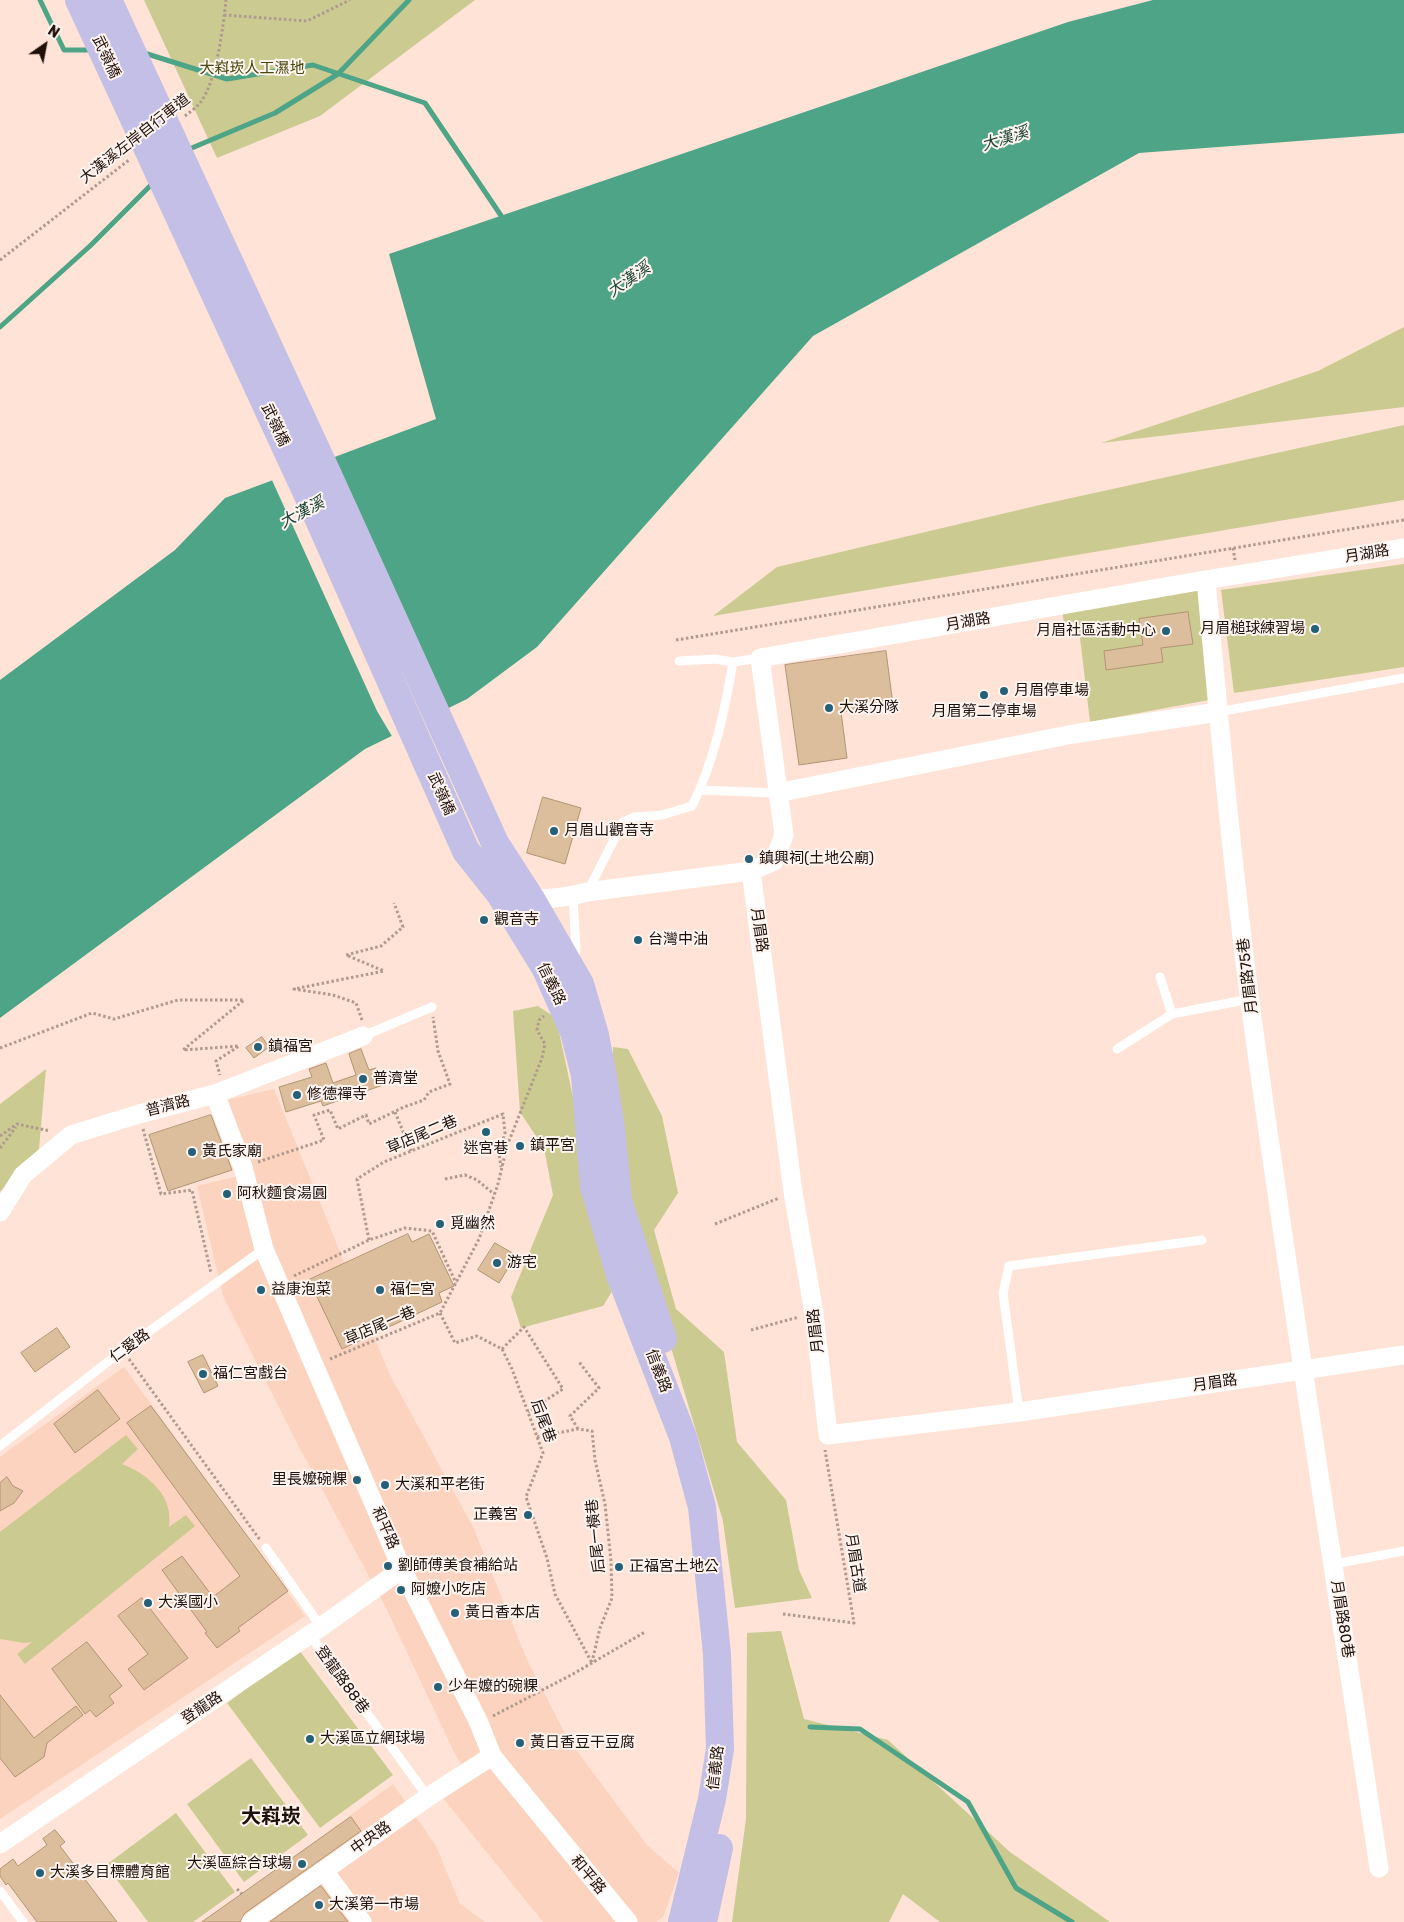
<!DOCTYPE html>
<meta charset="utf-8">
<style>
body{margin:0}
#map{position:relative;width:1404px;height:1922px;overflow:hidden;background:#fee3d6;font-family:Rubik,sans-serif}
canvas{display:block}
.north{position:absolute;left:20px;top:20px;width:50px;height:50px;-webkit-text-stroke:4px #fef4f0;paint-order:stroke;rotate:33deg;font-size:14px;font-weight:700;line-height:20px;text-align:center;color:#1f1009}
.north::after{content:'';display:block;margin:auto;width:18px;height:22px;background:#1f1009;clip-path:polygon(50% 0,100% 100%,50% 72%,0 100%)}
</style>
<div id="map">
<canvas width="1404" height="1922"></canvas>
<div class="north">N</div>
</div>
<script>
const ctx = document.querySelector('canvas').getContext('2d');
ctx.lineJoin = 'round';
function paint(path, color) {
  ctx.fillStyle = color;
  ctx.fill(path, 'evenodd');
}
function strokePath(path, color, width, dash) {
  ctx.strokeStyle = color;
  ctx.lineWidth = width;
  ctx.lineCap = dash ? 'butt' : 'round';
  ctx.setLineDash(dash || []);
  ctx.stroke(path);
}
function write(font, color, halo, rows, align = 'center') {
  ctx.font = font + ' Rubik,"Noto Sans TC",sans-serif';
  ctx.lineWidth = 4;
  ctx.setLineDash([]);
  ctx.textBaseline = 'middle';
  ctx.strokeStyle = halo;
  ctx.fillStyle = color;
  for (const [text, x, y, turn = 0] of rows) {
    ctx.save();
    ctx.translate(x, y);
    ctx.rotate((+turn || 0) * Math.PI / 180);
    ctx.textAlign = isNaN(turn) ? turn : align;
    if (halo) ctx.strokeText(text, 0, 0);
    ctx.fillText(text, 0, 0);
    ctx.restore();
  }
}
paint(new Path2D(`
 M 274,1089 L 389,1373 L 473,1527 L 528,1662 L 568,1739 L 647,1845 L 679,1873 L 663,1917 L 656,1922 L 543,1922 L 443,1798 L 470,1777 L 456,1756 L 384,1604 L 297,1443 L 223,1296 L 197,1186 L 251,1173 L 227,1100 Z
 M 124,1367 L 305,1616 L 0,1819 L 0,1457 Z
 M 393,1784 L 436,1846 L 460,1904 L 485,1922 L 205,1922 Z`), '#fcd3be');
paint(new Path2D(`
 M 144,0 L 475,0 L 320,116 L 217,158 Z
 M 1404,327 L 1404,407 L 1101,443 L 1318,371 Z
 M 1404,425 L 1404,500 L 713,616 L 777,567 L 1044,504 Z
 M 1404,564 L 1404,667 L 1234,693 L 1221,590 Z
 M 1205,582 L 1220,698 L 1090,722 L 1078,621 L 1064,624 L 1062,607 Z
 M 538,1006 L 556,1018 L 614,1288 L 603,1306 L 521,1328 L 511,1297 L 553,1195 L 544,1148 L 520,1112 L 513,1011 Z
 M 613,1047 L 628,1049 L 662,1116 L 678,1193 L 654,1230 L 676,1309 L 724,1352 L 737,1442 L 786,1500 L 799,1570 L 812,1598 L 735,1608 L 723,1521 L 625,1194 L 611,1079 Z
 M 46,1069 L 39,1149 L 0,1192 L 0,1104 Z
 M 126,1435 L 138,1449 L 122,1464 C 148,1474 174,1496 169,1527 L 186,1515 L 195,1526 L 25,1664 L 17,1654 L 32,1642 L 24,1643 L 0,1639 L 0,1532 Z
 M 781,1631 L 804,1719 L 888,1740 L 1010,1852 L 1110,1922 L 940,1922 L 903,1894 L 889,1922 L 732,1922 L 746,1819 L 747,1633 Z
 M 299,1650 L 393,1775 L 320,1828 L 227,1703 Z
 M 251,1758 L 308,1835 L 244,1882 L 187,1804 Z
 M 176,1813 L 235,1892 L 193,1922 L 148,1922 L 106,1865 Z`), '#cbcb91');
paint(new Path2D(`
 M 1153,0 L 1404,0 L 1404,133 L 1139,153 L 813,336 L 537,647 L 467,699 L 365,749 L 0,1018 L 0,680 L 175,550 L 225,498 L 436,419 L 389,254 L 1068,22 Z`), '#4da486');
paint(new Path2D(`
 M 327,457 L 444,713 L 393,738 L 377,711 L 271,478 Z`), '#fee3d6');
strokePath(new Path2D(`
 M 40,0 L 64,50 L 93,50
 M 141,52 L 227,79 L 313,65 L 425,103 L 504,220
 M 187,150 L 275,113 L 338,74 L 409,0
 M 0,327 L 90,246 L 154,182
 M 810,1727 L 860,1729 L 968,1802 L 1016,1888 L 1072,1922`), '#4da486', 5);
const building = new Path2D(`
 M 1188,612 L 1193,644 L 1161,648 L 1163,662 L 1106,670 L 1104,651 L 1143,645 L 1139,619 Z
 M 886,651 L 893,705 L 841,712 L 847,758 L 799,765 L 785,665 Z
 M 543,797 L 581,808 L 565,864 L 527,853 Z
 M 262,1037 L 269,1047 L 254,1058 L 246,1048 Z
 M 361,1049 L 369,1070 L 376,1068 L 383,1085 L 323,1106 L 321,1101 L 286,1112 L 279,1087 L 312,1077 L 309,1069 L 326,1063 L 333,1083 L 356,1075 L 349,1054 Z
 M 211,1115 L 232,1170 L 168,1191 L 149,1135 Z
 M 408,1234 L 412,1242 L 429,1234 L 454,1286 L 439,1293 L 442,1302 L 342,1349 L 309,1280 Z
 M 495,1243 L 516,1255 L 499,1283 L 478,1270 Z
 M 57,1328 L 70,1347 L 35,1372 L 21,1353 Z
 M 203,1355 L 218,1386 L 204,1393 L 188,1362 Z
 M 98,1390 L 120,1419 L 75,1453 L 54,1424 Z
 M 151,1406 L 288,1591 L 238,1628 L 240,1631 L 217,1648 L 205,1633 L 207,1632 L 162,1570 L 182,1556 L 213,1597 L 240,1576 L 127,1423 Z
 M 7,1477 L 13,1486 L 23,1491 L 14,1503 L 0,1511 L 0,1483 Z
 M 142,1598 L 188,1658 L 144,1690 L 128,1669 L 148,1654 L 118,1616 Z
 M 87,1642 L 122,1686 L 109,1696 L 114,1703 L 96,1717 L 90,1710 L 85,1714 L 52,1669 Z
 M 0,1695 L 34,1738 L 76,1706 L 83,1715 L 47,1743 L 44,1757 L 15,1777 L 0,1758 Z
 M 351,1817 L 361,1831 L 245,1913 L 240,1922 L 202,1922 Z
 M 55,1830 L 65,1842 L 60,1846 L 117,1922 L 37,1922 L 8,1883 L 6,1885 L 0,1876 L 0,1869 L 13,1859 L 18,1866 L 47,1845 L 43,1839 Z
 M 321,1886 L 348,1922 L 270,1922 Z`);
paint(building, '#dcbd9c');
strokePath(building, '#b29474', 1);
strokePath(new Path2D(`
 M 224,15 L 307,21 L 350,0
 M 185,116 C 190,112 196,108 200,103 C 217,81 223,27 226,0
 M 0,260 L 129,160
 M 1233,548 L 1235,560
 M 676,640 L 1404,520
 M 362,1020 L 356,1003 L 333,995 L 294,989 L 384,971 L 346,955 L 381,946 L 403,927 L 394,903
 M 0,1048 L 92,1013 L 114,1019 L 178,1000 L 244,1000 L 183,1050 L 239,1046 L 216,1061 L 220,1075
 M 395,1112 L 411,1151
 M 143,1129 L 161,1194 L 192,1190 L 211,1273
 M 0,1136 L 17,1124 L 50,1131
 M 0,1148 L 16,1127
 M 258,1162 L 324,1140 L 314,1115 L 330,1110 L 338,1129 L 366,1115 L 369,1124 L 404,1107 L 424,1100 L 429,1092 L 450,1084 L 438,1051 L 433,1017
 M 445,1179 L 465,1175 L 477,1180 L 494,1194
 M 715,1224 L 779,1198
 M 369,1240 L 357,1179 L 384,1162 L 503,1114 L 505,1133 L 499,1154 L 501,1167
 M 294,1276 L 369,1240 L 405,1228 L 432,1231 L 456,1283
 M 440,1313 L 455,1343 L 477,1336 L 502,1349 L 512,1369 L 543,1453 L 526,1497 L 547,1558 L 555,1594 L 592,1663
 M 751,1330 L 799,1317
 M 502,1349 L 524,1327 L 563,1389 L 528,1412
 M 129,1359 L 260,1540
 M 330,1359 L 440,1313 L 479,1239 L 498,1184 L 507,1146 L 542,1058 L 545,1044 L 537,1030 L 539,1020 L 544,1016
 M 578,1429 L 570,1416 L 599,1388 L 579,1362
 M 537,1437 L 578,1429 L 592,1431 L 595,1460 L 605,1504 L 611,1561 L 612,1598 L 600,1628 L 592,1662
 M 783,1614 L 854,1623 L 825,1450
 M 493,1716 L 573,1674 L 645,1632
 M 237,1889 L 242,1894`), '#b0998e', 3, [2.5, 2.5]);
strokePath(new Path2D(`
 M 679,661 L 715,659 L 733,662
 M 1218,712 L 1404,678
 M 700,790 L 777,793
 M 588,891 L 623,822 L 635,817 L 662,815 L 692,806 C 714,762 725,710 733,662 L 760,658
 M 573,896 L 576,950 L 574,961
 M 1160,977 L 1172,1014
 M 363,1036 L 432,1007
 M 1117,1049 L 1172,1014 L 1250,999
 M 1019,1412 L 1003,1293 L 1009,1266 L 1202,1240
 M 0,1446 L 123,1350 L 264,1249
 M 266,1548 L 321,1627
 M 1334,1564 L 1404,1551
 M 310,1635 L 428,1797
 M 0,1891 L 23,1922`), '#fff', 9);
strokePath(new Path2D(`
 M 1206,580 C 1219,721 1232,862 1250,1002 C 1289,1292 1336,1580 1379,1868
 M 777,793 L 1073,734 L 1218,712
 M 751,871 L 774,861 L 784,835 L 760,658 L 1199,581 L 1404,548
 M 521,897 C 542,900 566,898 587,892 L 751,871 L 793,1192 L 814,1313 L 828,1435 L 1019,1412 L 1404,1355
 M 215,1094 L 243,1167 L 264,1249 L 402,1569 L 479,1723 L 492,1756 L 628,1922
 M 0,1212 L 23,1175 L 71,1135 L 139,1114 L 215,1094 L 363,1036
 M 0,1844 L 321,1627 L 402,1569
 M 324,1871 L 362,1922
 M 251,1922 L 428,1797 L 492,1756`), '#fff', 19);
strokePath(new Path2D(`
 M 79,0 L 316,513 L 466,851 L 500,894 L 546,969 L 574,1032 L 585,1075 L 594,1186 L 620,1275 L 683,1437 L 702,1507 L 717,1654 L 720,1749 L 712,1799 L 682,1922
 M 108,0 L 327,473 L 495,843 L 531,899 L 580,984 L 595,1035 L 603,1077 L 611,1128 L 618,1200 L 663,1339
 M 703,1922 L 719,1848`), '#c4bfe6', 28);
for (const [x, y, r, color] of [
 [1315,629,5,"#246078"],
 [1166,631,5,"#246078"],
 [1004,691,5,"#246078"],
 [984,695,5,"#246078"],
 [829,708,5,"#246078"],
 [554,831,5,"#246078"],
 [749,859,5,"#246078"],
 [484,920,5,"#246078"],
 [638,940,5,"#246078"],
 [258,1047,5,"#246078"],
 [363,1079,5,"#246078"],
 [297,1095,5,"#246078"],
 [486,1132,5,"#246078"],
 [520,1146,5,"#246078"],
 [192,1152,5,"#246078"],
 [227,1194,5,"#246078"],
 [440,1224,5,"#246078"],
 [497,1263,5,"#246078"],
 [261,1290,5,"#246078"],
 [380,1290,5,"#246078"],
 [203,1374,5,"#246078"],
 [357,1480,5,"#246078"],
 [385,1485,5,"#246078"],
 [528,1515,5,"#246078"],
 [388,1566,5,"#246078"],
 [619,1567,5,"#246078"],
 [401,1590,5,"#246078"],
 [148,1603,5,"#246078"],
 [455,1613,5,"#246078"],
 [438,1687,5,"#246078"],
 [310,1739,5,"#246078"],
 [520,1743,5,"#246078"],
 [302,1864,5,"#246078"],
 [40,1873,5,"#246078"],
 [319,1905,5,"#246078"]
]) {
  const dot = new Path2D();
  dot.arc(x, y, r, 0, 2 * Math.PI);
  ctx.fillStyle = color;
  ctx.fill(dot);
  strokePath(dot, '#fef4f0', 2);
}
write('15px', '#1f1009', '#fef4f0', [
 ["武嶺橋",106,57,65],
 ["大漢溪左岸自行車道",135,139,-38],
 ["武嶺橋",275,425,65],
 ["月湖路",1367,554,-9],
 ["月湖路",968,622,-10],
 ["武嶺橋",441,794,66],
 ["月眉路",759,930,82],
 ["月眉路75巷",1248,976,-97],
 ["信義路",551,984,64],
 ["普濟路",168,1106,-14],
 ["草店尾二巷",422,1135,-23],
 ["草店尾一巷",380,1326,-23],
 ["月眉路",816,1331,-97],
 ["仁愛路",130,1346,-36],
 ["信義路",658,1371,69],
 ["月眉路",1215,1383,-8],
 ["后尾巷",543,1421,70],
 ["和平路",385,1528,66],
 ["后尾一橫巷",596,1536,-96],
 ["月眉古道",855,1563,81],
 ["月眉路80巷",1342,1619,81],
 ["登龍路88巷",342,1680,54],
 ["登龍路",202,1708,-34],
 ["信義路",716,1768,-83],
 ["中央路",371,1838,-35],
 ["和平路",588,1875,50]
]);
write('15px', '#46450a', '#fef4f0', [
 ["大嵙崁人工濕地",252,69]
]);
write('15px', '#1f1009', '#fef4f0', [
 ["月眉槌球練習場",1305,629,"right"],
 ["月眉社區活動中心",1156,631,"right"],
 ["月眉停車場",1014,691],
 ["大溪分隊",839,708],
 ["月眉第二停車場",984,712,"center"],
 ["月眉山觀音寺",564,831],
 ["鎮興祠(土地公廟)",759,859],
 ["觀音寺",494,920],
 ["台灣中油",648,940],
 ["鎮福宮",268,1047],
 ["普濟堂",373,1079],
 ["修德禪寺",307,1095],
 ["鎮平宮",530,1146],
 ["迷宮巷",486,1149,"center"],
 ["黃氏家廟",202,1152],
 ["阿秋麵食湯圓",237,1194],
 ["覓幽然",450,1224],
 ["游宅",507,1263],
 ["益康泡菜",271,1290],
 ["福仁宮",390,1290],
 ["福仁宮戲台",213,1374],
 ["里長嬤碗粿",347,1480,"right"],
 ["大溪和平老街",395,1485],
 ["正義宮",518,1515,"right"],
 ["劉師傅美食補給站",398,1566],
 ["正福宮土地公",629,1567],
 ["阿嬤小吃店",411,1590],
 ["大溪國小",158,1603],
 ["黃日香本店",465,1613],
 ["少年嬤的碗粿",448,1687],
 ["大溪區立網球場",320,1739],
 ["黃日香豆干豆腐",530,1743],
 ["大溪區綜合球場",292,1864,"right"],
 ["大溪多目標體育館",50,1873],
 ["大溪第一市場",329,1905]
], 'left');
write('italic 16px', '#1d4437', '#fef4f0', [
 ["大漢溪",1005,139,-17],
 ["大漢溪",629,280,-35],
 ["大漢溪",302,513,-28]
]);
write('bold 20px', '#1f1009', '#fef4f0', [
 ["大嵙崁",271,1817]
]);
</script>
